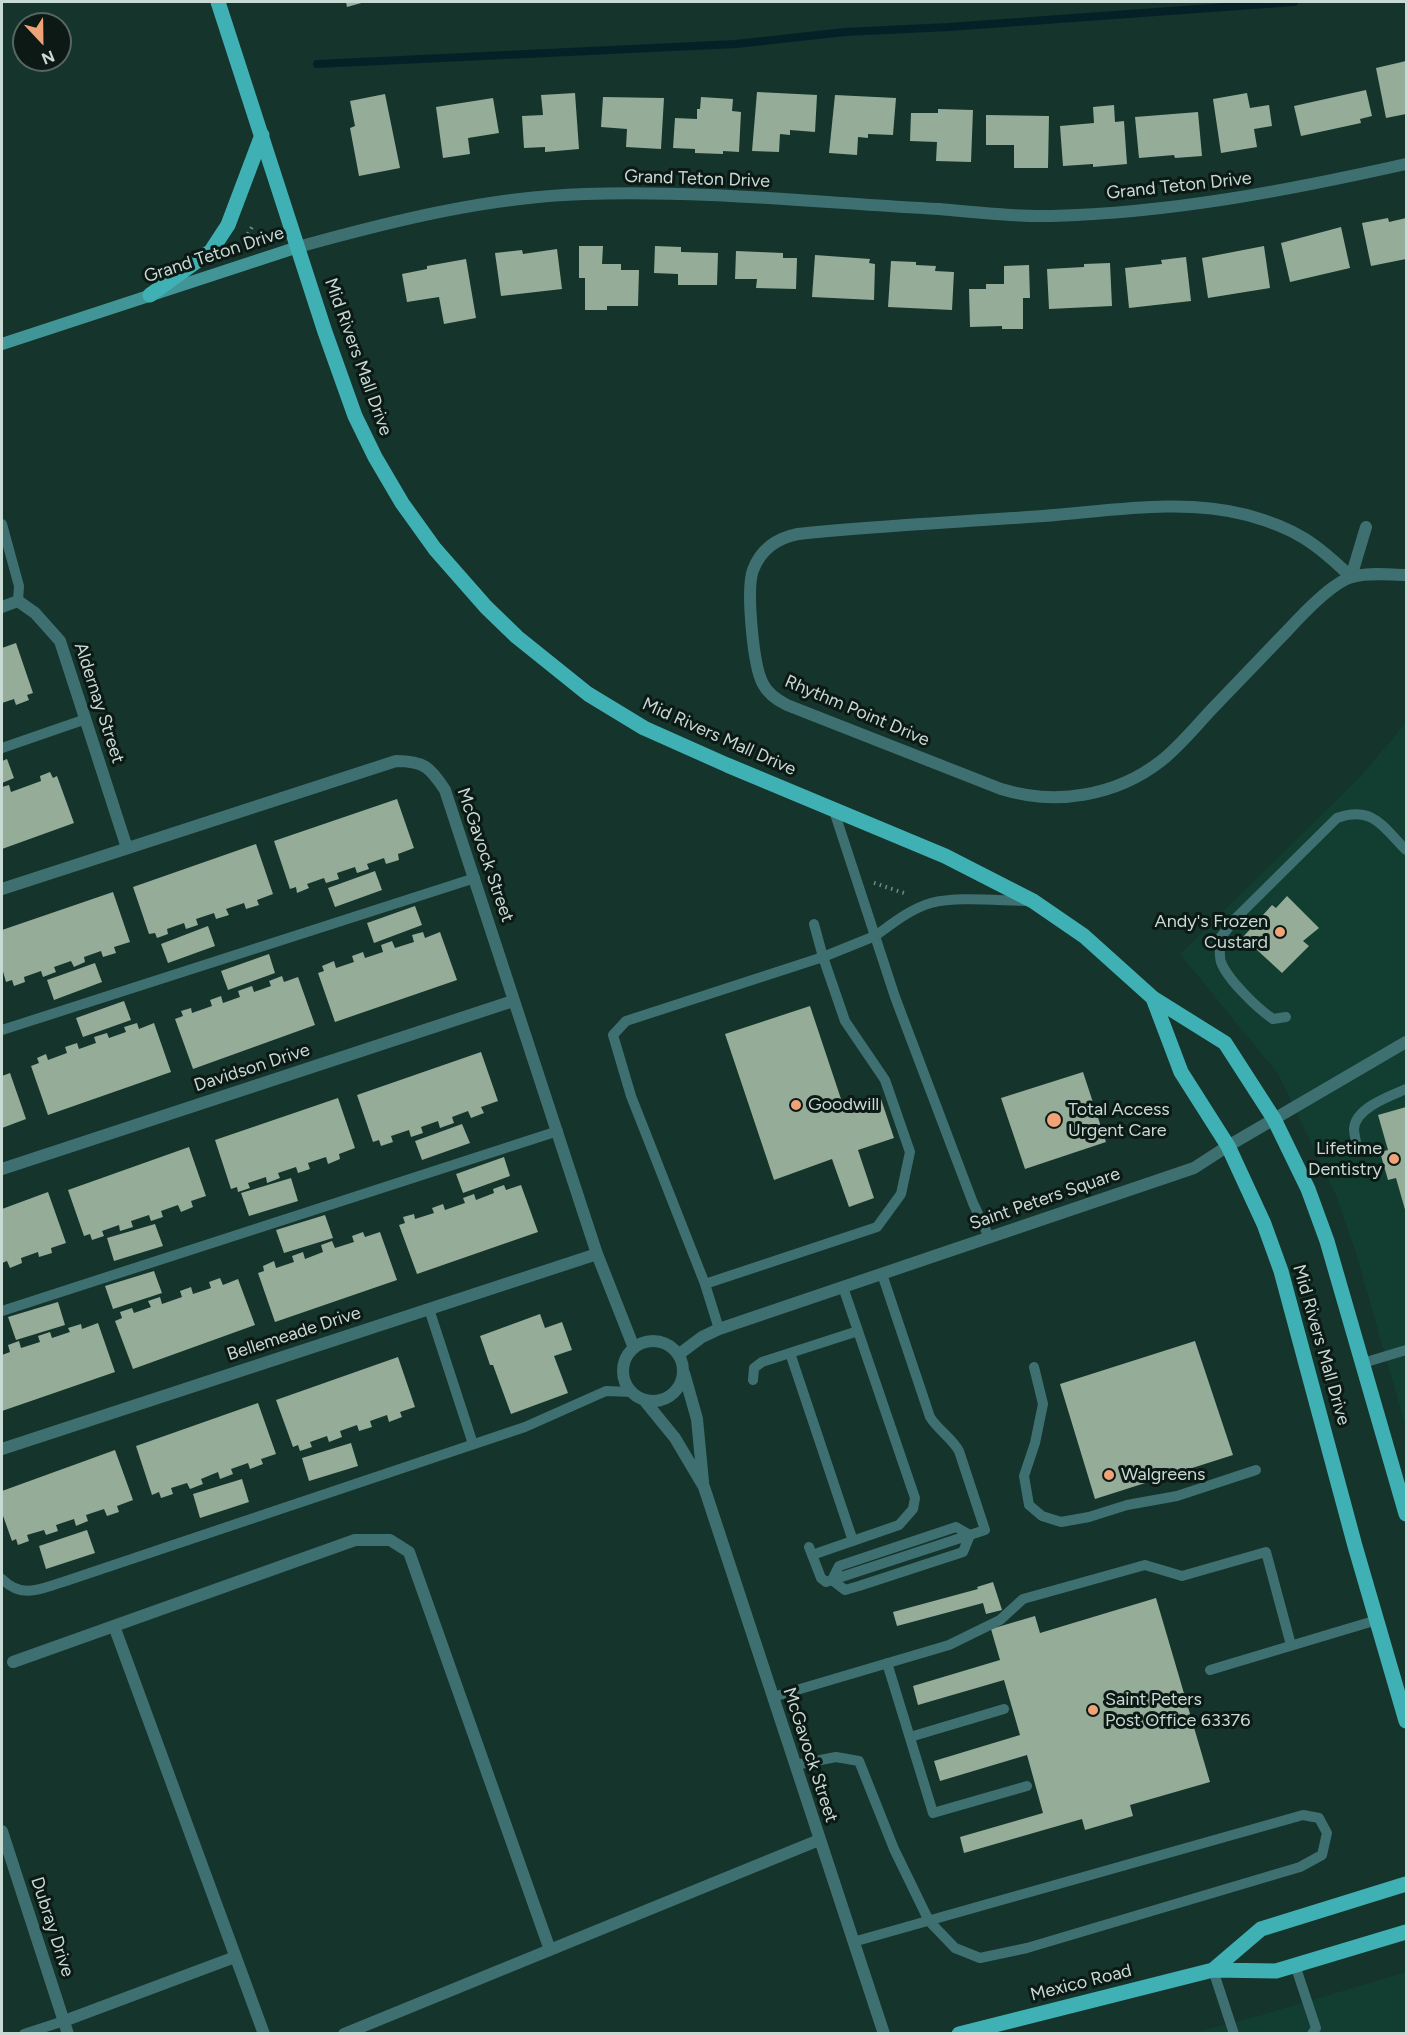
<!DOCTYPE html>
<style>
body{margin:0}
#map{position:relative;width:1408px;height:2035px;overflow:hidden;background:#15342b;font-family:Figtree,sans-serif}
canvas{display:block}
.frame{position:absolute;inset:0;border:3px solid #c8dad4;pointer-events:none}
.north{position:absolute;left:12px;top:12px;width:60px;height:60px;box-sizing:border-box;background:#0c1915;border:2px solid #576661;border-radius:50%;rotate:158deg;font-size:16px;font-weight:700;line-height:24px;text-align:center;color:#c8dad4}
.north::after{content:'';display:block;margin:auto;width:21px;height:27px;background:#efa377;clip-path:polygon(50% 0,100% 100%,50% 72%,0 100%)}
</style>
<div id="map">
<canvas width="1408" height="2035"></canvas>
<div class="frame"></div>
<div class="north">N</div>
</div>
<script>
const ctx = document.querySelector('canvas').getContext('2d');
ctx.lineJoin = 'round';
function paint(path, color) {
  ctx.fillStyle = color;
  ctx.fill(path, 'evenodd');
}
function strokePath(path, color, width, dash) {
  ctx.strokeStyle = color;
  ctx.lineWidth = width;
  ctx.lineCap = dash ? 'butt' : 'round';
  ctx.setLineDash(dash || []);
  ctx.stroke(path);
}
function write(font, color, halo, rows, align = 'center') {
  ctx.font = font + ' Figtree,sans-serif';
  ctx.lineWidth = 6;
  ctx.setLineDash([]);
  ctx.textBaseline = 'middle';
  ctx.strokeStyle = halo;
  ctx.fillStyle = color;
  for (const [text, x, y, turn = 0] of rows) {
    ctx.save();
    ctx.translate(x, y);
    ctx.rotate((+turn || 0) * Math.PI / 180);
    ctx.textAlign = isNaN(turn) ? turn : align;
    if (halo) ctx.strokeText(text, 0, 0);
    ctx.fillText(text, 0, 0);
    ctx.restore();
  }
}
paint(new Path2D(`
 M 1405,724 L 1406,730 L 1406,1428 L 1355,1250 L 1337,1198 L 1318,1157 L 1278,1074 L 1180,954 L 1360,777 Z
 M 1406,1972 L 1406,2033 L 1189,2034 L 1265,2014 Z`), '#123d31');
strokePath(new Path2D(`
 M 317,64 L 736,44 L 845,32 L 949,27 L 1294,2`), '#062028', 8);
paint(new Path2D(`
 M 346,2 L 365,2 L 347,7 Z
 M 1406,61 L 1406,114 L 1386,118 L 1376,68 Z
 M 1366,90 L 1372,116 L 1360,119 L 1361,123 L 1301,136 L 1294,106 Z
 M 757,92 L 817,95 L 815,132 L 790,130 L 790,135 L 780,134 L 779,152 L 752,151 Z
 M 575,93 L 579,149 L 545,152 L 545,147 L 524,148 L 522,116 L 543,115 L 541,95 Z
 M 1247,93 L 1250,108 L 1269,105 L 1272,126 L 1254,129 L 1257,147 L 1221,153 L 1213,99 Z
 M 385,94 L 400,168 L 359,176 L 350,128 L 355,126 L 350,101 Z
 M 835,95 L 896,98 L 893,135 L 868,134 L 868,138 L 858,137 L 857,155 L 829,153 Z
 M 603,97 L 664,98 L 661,149 L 626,147 L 627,129 L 601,127 Z
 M 701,97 L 733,99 L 732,111 L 741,112 L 739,152 L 723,151 L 723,154 L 695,153 L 695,149 L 673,148 L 675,118 L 697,119 L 697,109 L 700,109 Z
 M 493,98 L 499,133 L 468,138 L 470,154 L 443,158 L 436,107 Z
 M 1114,105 L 1115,122 L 1124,121 L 1127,164 L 1093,167 L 1093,164 L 1063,166 L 1060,126 L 1094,123 L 1093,107 Z
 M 938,109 L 973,110 L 971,162 L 936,161 L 937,142 L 910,141 L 911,113 L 938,113 Z
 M 1198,112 L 1202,156 L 1175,158 L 1174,155 L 1139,158 L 1135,117 Z
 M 986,115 L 1049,116 L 1048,168 L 1014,168 L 1014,145 L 986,145 Z
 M 1388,218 L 1389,222 L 1406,218 L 1406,259 L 1371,266 L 1362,223 Z
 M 1341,227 L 1350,268 L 1290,282 L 1281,243 Z
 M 579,246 L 603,246 L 602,264 L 621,264 L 621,270 L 639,270 L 638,306 L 607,306 L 607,310 L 585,310 L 585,278 L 579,278 Z
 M 655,246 L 681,247 L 681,252 L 718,253 L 717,285 L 678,285 L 678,274 L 654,273 Z
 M 1264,246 L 1270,288 L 1208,298 L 1202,258 Z
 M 557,249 L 562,289 L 501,296 L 495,253 L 522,250 L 523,254 Z
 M 736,251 L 783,253 L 783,258 L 797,258 L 796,289 L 756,288 L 757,279 L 735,279 Z
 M 815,255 L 870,259 L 869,263 L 875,264 L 874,300 L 812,297 Z
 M 1186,257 L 1191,301 L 1129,308 L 1125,268 L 1162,264 L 1161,260 Z
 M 466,259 L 476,318 L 444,324 L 439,297 L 407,302 L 402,274 L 427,269 L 427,266 Z
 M 891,261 L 916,262 L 916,265 L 936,266 L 935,271 L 954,272 L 952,310 L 888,307 Z
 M 1110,263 L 1112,306 L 1049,309 L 1047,269 L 1084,267 L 1084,264 Z
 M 1029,265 L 1030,298 L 1023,298 L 1023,329 L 1002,329 L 1002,326 L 970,327 L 969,289 L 986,289 L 986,284 L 1004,284 L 1004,266 Z
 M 16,643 L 33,693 L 27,695 L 29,700 L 16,705 L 14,699 L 2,703 L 2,648 Z
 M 7,759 L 14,778 L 2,783 L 2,761 Z
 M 50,772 L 53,778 L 57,776 L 74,823 L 2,849 L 2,787 L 9,785 L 11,792 L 41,781 L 40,776 Z
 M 397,799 L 414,848 L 398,854 L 399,860 L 386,864 L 384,858 L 367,864 L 369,869 L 357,873 L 355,867 L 337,873 L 339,879 L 326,883 L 324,878 L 307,884 L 309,888 L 297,893 L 296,887 L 290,889 L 274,841 Z
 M 256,844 L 273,894 L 257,900 L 259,905 L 246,909 L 244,903 L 226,909 L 229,915 L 216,919 L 214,913 L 196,919 L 198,925 L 186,929 L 184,923 L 167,929 L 168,934 L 157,938 L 155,933 L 149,934 L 133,887 Z
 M 375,871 L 382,890 L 335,907 L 328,888 Z
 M 113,892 L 130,942 L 114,947 L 116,953 L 103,957 L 101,951 L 84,957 L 85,962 L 74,967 L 71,961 L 54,967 L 56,972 L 43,977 L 41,971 L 24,977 L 25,982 L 14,986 L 12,980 L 6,982 L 2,968 L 2,930 Z
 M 1287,896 L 1319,928 L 1303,941 L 1309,946 L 1282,973 L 1243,937 L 1272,905 L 1276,908 Z
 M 415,906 L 422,925 L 374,943 L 367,923 Z
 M 208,926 L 215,946 L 168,963 L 161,944 Z
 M 423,932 L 425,938 L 440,932 L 457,980 L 335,1022 L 318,973 L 324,971 L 322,966 L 334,961 L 336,968 L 354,962 L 352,956 L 363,952 L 365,958 L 383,952 L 381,945 L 392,941 L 395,948 L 414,942 L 412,935 Z
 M 269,954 L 275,973 L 228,990 L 221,971 Z
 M 95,963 L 102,982 L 54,1000 L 47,980 Z
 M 282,976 L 284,982 L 298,977 L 315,1025 L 193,1069 L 175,1019 L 183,1016 L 181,1011 L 191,1008 L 192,1013 L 212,1006 L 210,1000 L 221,996 L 223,1003 L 240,997 L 238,991 L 252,986 L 254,992 L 271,986 L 269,981 Z
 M 124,1001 L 131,1020 L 83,1037 L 76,1018 Z
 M 810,1006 L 845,1111 L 881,1099 L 894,1138 L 858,1150 L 874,1198 L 849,1207 L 832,1159 L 774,1180 L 725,1034 Z
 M 137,1023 L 139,1029 L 154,1023 L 171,1072 L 48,1115 L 31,1066 L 39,1063 L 37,1058 L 46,1054 L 48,1060 L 67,1053 L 65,1047 L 77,1043 L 79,1049 L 96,1043 L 94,1037 L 107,1033 L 109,1038 L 126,1032 L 124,1027 Z
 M 481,1052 L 498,1101 L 481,1107 L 484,1113 L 471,1118 L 468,1111 L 452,1117 L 454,1123 L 440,1128 L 438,1121 L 421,1127 L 423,1133 L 411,1137 L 409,1130 L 391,1136 L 393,1142 L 381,1146 L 379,1140 L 373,1142 L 357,1095 Z
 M 1083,1072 L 1106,1142 L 1025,1169 L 1001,1098 Z
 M 10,1073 L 26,1119 L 2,1128 L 2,1076 Z
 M 338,1098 L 355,1148 L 339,1154 L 340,1159 L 328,1164 L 326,1157 L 308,1163 L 310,1169 L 298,1173 L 296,1167 L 278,1173 L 280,1178 L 267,1183 L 266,1177 L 248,1183 L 250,1188 L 238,1192 L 237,1187 L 231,1189 L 215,1140 Z
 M 1406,1107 L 1406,1213 L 1396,1178 L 1388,1180 L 1380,1152 L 1388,1150 L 1378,1115 Z
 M 462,1124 L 470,1143 L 422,1160 L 415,1141 Z
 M 189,1147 L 206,1196 L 191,1201 L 193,1207 L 181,1212 L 178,1205 L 161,1211 L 163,1217 L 151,1221 L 149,1215 L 131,1221 L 133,1227 L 120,1231 L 119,1225 L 102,1231 L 104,1236 L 92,1240 L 90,1234 L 84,1236 L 68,1190 Z
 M 504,1157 L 510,1176 L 463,1193 L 456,1174 Z
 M 291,1178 L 298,1201 L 249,1216 L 241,1193 Z
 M 504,1185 L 506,1190 L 521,1185 L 538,1232 L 417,1274 L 399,1225 L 405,1223 L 403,1217 L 414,1214 L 415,1219 L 434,1213 L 432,1208 L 443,1204 L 445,1210 L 465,1203 L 463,1198 L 474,1194 L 476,1200 L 494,1193 L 493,1189 Z
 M 48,1192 L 66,1243 L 51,1248 L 52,1253 L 39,1257 L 38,1252 L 21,1258 L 22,1263 L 10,1268 L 7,1261 L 2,1263 L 2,1209 Z
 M 325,1215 L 333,1238 L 284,1253 L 276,1230 Z
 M 155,1224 L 163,1246 L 114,1261 L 107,1238 Z
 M 363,1232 L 365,1237 L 380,1232 L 397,1280 L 275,1322 L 258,1273 L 264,1271 L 263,1266 L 274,1261 L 276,1268 L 294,1262 L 292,1256 L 303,1252 L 305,1259 L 323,1252 L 321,1245 L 332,1241 L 335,1248 L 354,1242 L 352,1236 Z
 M 154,1271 L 162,1293 L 113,1309 L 105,1286 Z
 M 220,1278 L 223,1285 L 238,1279 L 255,1325 L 133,1369 L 115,1321 L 122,1318 L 120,1312 L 132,1308 L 134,1313 L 151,1307 L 148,1301 L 160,1297 L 162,1304 L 182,1297 L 180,1291 L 191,1287 L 193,1294 L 211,1288 L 209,1282 Z
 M 58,1302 L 65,1325 L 16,1340 L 8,1317 Z
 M 540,1314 L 545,1328 L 562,1322 L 572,1350 L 554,1356 L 568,1393 L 511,1414 L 493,1365 L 490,1365 L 480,1336 Z
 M 98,1323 L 115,1372 L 2,1411 L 2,1355 L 10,1352 L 8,1345 L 19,1341 L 21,1348 L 40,1342 L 38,1336 L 50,1332 L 52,1338 L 70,1332 L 68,1328 L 81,1324 L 82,1329 Z
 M 1195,1341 L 1233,1455 L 1095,1499 L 1060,1384 Z
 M 398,1357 L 415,1407 L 400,1412 L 402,1417 L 389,1422 L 387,1415 L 370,1421 L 372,1427 L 359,1431 L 357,1425 L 340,1431 L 342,1437 L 329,1442 L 327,1436 L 310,1442 L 312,1447 L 300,1451 L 298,1445 L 293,1447 L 276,1400 Z
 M 258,1403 L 276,1454 L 261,1459 L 263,1464 L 250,1469 L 248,1463 L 231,1469 L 233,1474 L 220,1479 L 218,1472 L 201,1479 L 203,1484 L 190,1489 L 187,1483 L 171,1488 L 173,1494 L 161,1498 L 159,1492 L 152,1495 L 136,1446 Z
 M 351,1443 L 358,1466 L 309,1481 L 302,1458 Z
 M 115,1450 L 133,1500 L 117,1506 L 119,1512 L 107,1516 L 104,1509 L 86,1515 L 88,1521 L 76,1526 L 74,1519 L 56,1525 L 58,1531 L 46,1535 L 44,1530 L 27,1535 L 29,1541 L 18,1545 L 16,1539 L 12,1541 L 2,1513 L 2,1491 Z
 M 242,1479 L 249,1502 L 200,1518 L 193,1494 Z
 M 87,1530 L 95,1553 L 46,1569 L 39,1546 Z
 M 993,1582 L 1002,1610 L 986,1614 L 983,1603 L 897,1626 L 893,1612 L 978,1589 L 977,1587 Z
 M 1156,1598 L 1210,1782 L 1130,1805 L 1133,1816 L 1085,1830 L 1082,1819 L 964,1853 L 960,1837 L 1043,1813 L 1027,1755 L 940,1781 L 934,1761 L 1020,1735 L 1004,1680 L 918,1705 L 913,1686 L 1000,1660 L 991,1629 L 1035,1616 L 1040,1633 Z`), '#95ad98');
strokePath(new Path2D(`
 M 245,239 L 252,227
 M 874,883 L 907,894`), '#738b84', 4, [1.5, 4.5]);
strokePath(new Path2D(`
 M 2,524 L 19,586 L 18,601
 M 2,748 L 86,719
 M 833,808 L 875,936 C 892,924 910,909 931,903 C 957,896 1002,901 1030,901
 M 1286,1017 L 1273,1019 C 1258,1009 1227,979 1221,962 C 1219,956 1220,945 1220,938 L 1237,917 L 1337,818 C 1373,805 1383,827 1406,850
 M 2,1030 L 475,878
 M 1356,1144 C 1356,1139 1354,1134 1354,1129 C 1355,1108 1390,1096 1406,1089
 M 705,1284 L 877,1227 L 901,1194 L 910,1152 L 885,1080 L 845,1021 L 823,957 L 814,924
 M 429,1309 L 473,1444
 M 2,1311 L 558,1131
 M 719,1329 L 705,1284 L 631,1096 L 613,1035 L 626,1021 L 823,957 L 875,936 L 895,997 L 973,1203 L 989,1237
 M 790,1353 L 853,1541
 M 1363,1363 L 1406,1350
 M 1034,1367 L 1043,1404 L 1035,1443 L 1024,1476 L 1029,1505 L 1042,1516 L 1061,1522 L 1089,1517 L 1127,1505 L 1177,1496 L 1256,1470
 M 753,1380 L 754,1368 L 762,1362 L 858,1331 L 843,1287
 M 809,1547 L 821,1578 L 826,1582 L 985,1530 L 959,1451 C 952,1438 938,1430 930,1417 L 882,1274
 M 812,1555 L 899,1525 L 913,1509 L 915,1498 L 858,1331
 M 2,1579 C 22,1599 39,1589 63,1582 L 525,1427 L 606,1391 L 632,1392
 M 832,1580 L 845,1590 L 859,1586 L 963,1552 L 970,1535
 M 832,1580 L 839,1566 L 956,1527 L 970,1535
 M 887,1663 L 933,1813 L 1027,1786
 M 1210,1670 L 1377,1620
 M 773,1697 L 949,1645 L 1000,1620 L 1023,1599 L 1145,1565 L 1182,1576 L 1266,1552 L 1291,1645
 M 910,1737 L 1004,1709
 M 795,1765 L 836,1757 L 859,1761 L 894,1849 L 929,1921 L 955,1948 L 980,1958 L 1027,1948 L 1300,1867 L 1322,1855 L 1327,1833 L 1319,1818 L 1303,1815 L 853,1942
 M 1295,1965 L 1316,2028 L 1312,2034
 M 1213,1970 L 1234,2034
 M 24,2034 L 64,2021`), '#3f7071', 10);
strokePath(new Path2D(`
 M 298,247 C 392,221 487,197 585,194 C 703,190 822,203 939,209 C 976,212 1014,217 1051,216 C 1171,213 1290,190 1406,164
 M 1351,577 C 1316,543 1295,528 1247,515 C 1182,498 1110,511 1043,516 C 962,522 879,525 798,534 C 777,538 761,549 753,570 C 746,589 753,666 763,684 C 768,694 777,700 787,705 L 1001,789 C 1056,806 1116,796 1161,761 C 1180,746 1196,726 1212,709 C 1237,683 1261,658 1285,633 C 1300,617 1331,583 1352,577 C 1368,572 1390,575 1406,575
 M 1351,577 L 1366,527
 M 2,607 L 18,601 L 35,613 L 60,641 L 127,848
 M 2,889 L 396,761 C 424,761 430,767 445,790 L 597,1254 L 634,1348
 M 2,1169 L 513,1001
 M623 1371a30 30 0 1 1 60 0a30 30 0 1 1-60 0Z
 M 678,1355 L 702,1337 L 719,1329 L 1194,1168 L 1228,1146 L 1406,1042
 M 684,1373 L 697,1419 L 703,1482
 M 644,1400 L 675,1438 L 704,1487 L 884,2034
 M 2,1449 L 597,1254
 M 114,1626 L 264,2034
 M 13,1662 L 355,1540 L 390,1540 L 409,1552 L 550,1950
 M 2,1831 L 68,2034
 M 64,2021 L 235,1957
 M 344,2034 L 819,1840`), '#3f7071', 12);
strokePath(new Path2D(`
 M 2,344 L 298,247`), '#419596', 12);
strokePath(new Path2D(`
 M 218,2 L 325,332 L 355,416 L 375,457 L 402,503 L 435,549 L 486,607 L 517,637 L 588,694 L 644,728 L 727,765 L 945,856 L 1033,901 L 1084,936 L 1153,998 L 1225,1043 L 1274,1119 L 1308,1189 L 1327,1241 L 1406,1514
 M 150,295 L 211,251 L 228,225 L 262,135
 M 1153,998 L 1181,1072 L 1228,1146 L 1264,1224 L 1281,1271 L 1355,1546 L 1406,1721
 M 1213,1970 L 1261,1929 L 1406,1884
 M 959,2034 L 1213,1970 L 1276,1971 L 1406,1932`), '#3fb1b4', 15);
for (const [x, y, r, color] of [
 [1280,932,6,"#efa377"],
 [796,1105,6,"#efa377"],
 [1054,1120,8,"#efa377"],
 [1394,1159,6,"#efa377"],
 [1109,1475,6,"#efa377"],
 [1093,1710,6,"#efa377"]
]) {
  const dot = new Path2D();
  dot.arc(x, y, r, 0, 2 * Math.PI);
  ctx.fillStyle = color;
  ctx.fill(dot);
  strokePath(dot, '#0c1915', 2);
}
write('18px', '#c8dad4', '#0c1915', [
 ["Grand Teton Drive",697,179,2],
 ["Grand Teton Drive",1179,186,-6],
 ["Grand Teton Drive",214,255,-18],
 ["Mid Rivers Mall Drive",358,357,70],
 ["Aldernay Street",99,703,72],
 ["Rhythm Point Drive",857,711,23],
 ["Mid Rivers Mall Drive",719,737,24],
 ["McGavock Street",485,855,71],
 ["Davidson Drive",252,1068,-18],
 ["Saint Peters Square",1045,1199,-19],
 ["Bellemeade Drive",294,1334,-18],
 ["Mid Rivers Mall Drive",1321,1345,74],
 ["McGavock Street",810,1755,72],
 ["Dubray Drive",52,1927,72],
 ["Mexico Road",1081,1983,-14]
]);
write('18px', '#c8dad4', '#0c1915', [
 ["Andy's Frozen",1268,922,"right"],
 ["Custard",1268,943,"right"],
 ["Goodwill",808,1105],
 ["Total Access",1068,1110],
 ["Urgent Care",1068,1131],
 ["Lifetime",1382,1149,"right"],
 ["Dentistry",1382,1170,"right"],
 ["Walgreens",1121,1475],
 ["Saint Peters",1105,1700],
 ["Post Office 63376",1105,1721]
], 'left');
</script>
